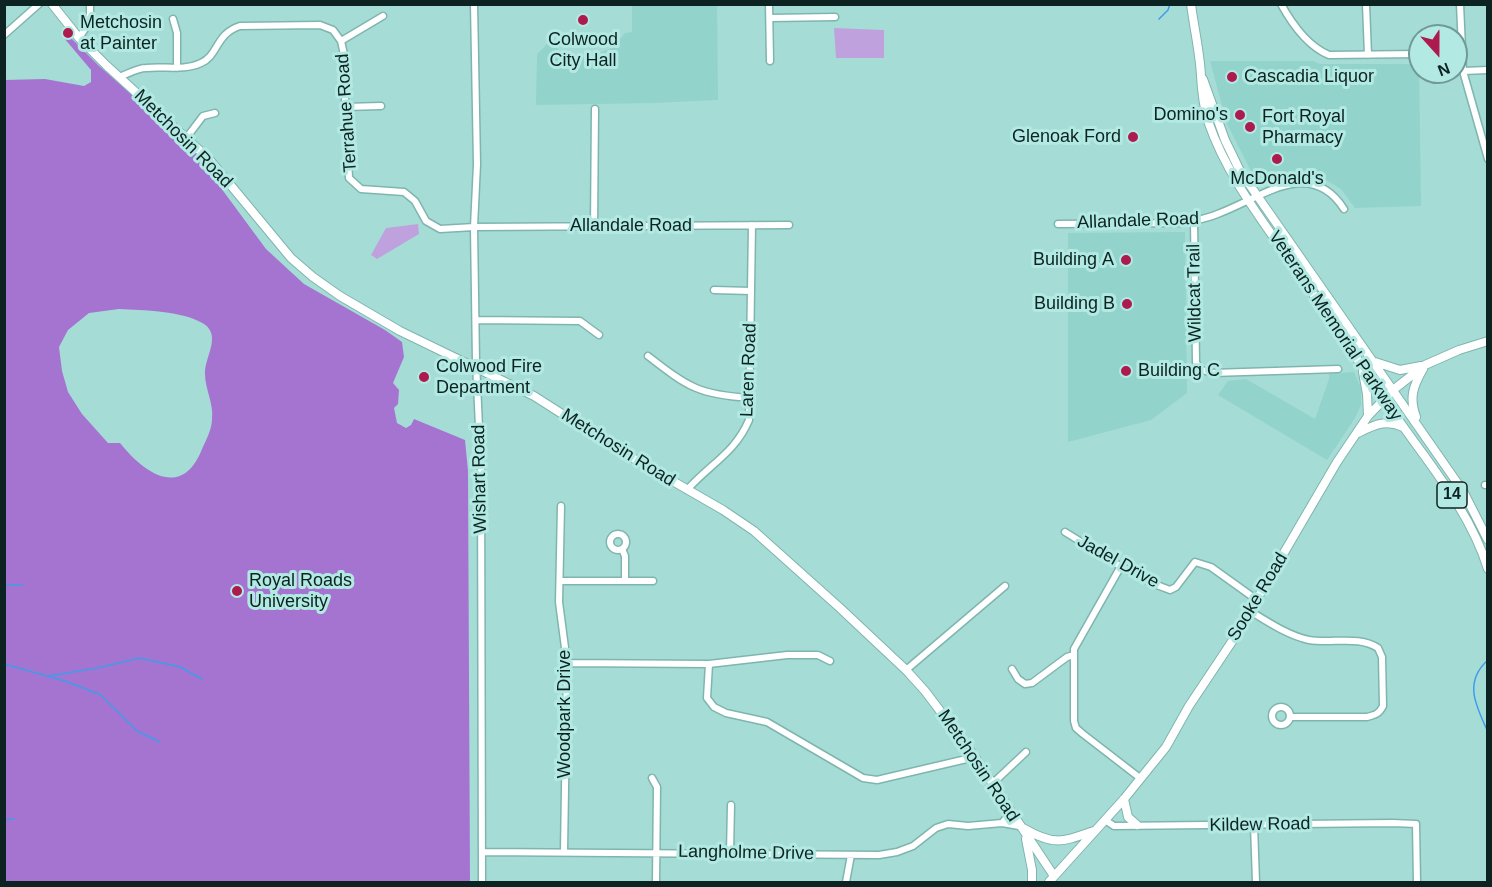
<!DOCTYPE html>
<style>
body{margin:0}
#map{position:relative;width:1492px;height:887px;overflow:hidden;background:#a6dcd6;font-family:Arial,sans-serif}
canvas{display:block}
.frame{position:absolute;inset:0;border:6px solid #0d2321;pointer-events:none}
.north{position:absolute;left:1408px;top:24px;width:60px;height:60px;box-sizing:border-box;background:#b2eae3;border:2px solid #709a95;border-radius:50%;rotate:159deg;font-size:16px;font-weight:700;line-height:24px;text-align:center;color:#0d2321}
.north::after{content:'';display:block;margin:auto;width:21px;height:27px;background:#ac1a4e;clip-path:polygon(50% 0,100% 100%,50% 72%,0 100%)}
</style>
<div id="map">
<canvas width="1492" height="887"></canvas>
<div class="frame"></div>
<div class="north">N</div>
</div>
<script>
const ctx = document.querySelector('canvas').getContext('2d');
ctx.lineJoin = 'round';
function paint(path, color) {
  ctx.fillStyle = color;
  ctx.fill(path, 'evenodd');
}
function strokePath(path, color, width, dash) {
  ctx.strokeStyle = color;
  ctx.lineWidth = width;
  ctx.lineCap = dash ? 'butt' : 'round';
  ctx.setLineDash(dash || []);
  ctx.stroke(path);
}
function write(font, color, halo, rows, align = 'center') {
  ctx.font = font + ' Arial,sans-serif';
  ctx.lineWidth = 6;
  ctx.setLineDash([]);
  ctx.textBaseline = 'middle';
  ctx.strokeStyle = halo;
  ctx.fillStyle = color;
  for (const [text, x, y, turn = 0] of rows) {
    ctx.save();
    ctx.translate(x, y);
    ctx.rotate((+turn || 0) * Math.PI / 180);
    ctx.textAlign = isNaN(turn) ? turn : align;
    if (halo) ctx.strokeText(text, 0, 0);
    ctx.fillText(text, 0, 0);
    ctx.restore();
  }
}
paint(new Path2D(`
 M 632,5 L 717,5 L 718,100 L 652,103 L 536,105 L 537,54 L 550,41 L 574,65 L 588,53 L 591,56 L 612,48 L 625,33 L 632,32 Z
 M 1210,61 L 1313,61 L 1320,64 L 1419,64 L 1421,206 L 1355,208 L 1341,189 L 1321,177 L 1304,173 L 1293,173 L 1271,180 L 1252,173 L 1227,124 Z
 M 1185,232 L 1187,393 L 1151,420 L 1068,442 L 1068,233 Z
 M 1354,372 L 1361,388 L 1361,405 L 1355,418 L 1327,460 L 1218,395 L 1228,381 L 1246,379 L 1315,419 L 1329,379 L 1329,374 Z`), '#92d3cc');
paint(new Path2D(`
 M 834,28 L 884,30 L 884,58 L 836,58 Z
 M 418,224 L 419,234 L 377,259 L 371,255 L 386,228 Z`), '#bfa2dd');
paint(new Path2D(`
 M 62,32 L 67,34 L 98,65 L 190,146 L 266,249 L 304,284 L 385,330 L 402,342 L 404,357 L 393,383 L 399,390 L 398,404 L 394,408 L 397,423 L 406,428 L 411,425 L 414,419 L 465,440 L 468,471 L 470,882 L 5,882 L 4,80 L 45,79 L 84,86 L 91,82 L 91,70 L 64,38 ZM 119,309 C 142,310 184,311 204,324 C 222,336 204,358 205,374 C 205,389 214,404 212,419 C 212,429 206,440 202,449 C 182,500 144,473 120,443 L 108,443 L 82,414 L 68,392 L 62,371 L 59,347 L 68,330 L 89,313 Z`), '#a574d1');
strokePath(new Path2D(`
 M 1159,19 L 1168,10 L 1170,4
 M 4,585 L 22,585
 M 1488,660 C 1463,682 1476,706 1488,732
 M 4,664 L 65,681 L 101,695 L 137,731 L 160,742
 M 49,676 L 97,668 L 140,658 L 180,667 L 202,679
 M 4,820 L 14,819`), '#409ce9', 1.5);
const minor = new Path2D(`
 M 474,4 L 477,164 L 474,227 L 476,362 L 481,470 L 482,882
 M 769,4 L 770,61
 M 1281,4 C 1292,24 1307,46 1329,55 L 1420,54
 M 1366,4 L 1368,55
 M 1460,4 L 1463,71 L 1488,159
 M 770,18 L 835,17
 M 173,19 L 177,33 L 177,68
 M 4,35 L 39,4
 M 79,38 L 90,21 L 90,4
 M 341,41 L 383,16
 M 1463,71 L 1488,70
 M 119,77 C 128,74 137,68 146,68 C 164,66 184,71 201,63 C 219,55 215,34 240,26 L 320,25 L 333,30 L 341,41 L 345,59 L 345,107 L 349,178 L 361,189 L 404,192 L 415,201 L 426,221 L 440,229 L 474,227 L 789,225
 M 345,107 L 381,106
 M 187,137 L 203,116 L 215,113
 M 1194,221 L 1196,362 L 1199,369 L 1212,373 L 1338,369
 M 1058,224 L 1180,223 C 1194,221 1207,219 1220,213 C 1262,197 1311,157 1344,209
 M 594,227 L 595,109
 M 714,290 L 751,291
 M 476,320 L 580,321 L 599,335
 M 648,356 C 688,387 699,395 751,398
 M 1485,485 L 1488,485
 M 687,490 C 710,464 735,453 749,420 L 752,225
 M 561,506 L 559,602 L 567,663 L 564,851
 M 1065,532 C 1098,552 1133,577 1170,590 L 1176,587 L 1195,562 L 1211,567 L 1257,600
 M610 542a8 8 0 1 1 16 0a8 8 0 1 1-16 0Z
 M 622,549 L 625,556 L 625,581
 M 1121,566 L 1074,649 L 1074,721 L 1076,728 L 1083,734 L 1140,778
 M 560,581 L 653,581
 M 1250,611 C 1268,622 1289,636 1309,640 C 1332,644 1359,635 1378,648 L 1382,657 L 1383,706 C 1379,714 1375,715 1367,717 L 1290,717
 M 567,663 L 709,664 L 787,655 L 818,655 L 830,661
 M 709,664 L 707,698 L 714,707 L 726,713 L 767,722 L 863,778 L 877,780 L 975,757
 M 1012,669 L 1018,679 L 1025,684 L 1032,683 L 1067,657 L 1074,655
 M 906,670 L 1005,586
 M1272 716a9 9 0 1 1 18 0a9 9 0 1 1-18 0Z
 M 652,778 L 657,787 L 656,882
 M 992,784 L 1026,752
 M 1105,820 L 1114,826 L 1393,823 L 1416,824 L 1417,882
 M 1002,823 L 1006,818 L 1008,809
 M 1254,825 L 1256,882
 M 482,852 L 879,855 L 897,852 L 913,846 L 936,828 L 948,824 L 968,826 L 1002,823 L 1019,826
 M 730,853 L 731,805
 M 846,882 L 851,855`);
const major = new Path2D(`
 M 52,4 L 79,38 L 107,66 L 209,159 L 291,258 L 313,277 L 340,296 L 400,331 L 534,396 L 617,449 L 723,510 L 754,531 L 840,608 L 906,670 L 925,691 L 975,757 L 1054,876
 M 1191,4 C 1194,28 1200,53 1201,76 C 1202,93 1203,104 1208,121 C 1227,177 1265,224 1298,272 C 1331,319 1362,367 1395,415 C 1429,464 1470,511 1488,569
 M 1203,79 L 1225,140 L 1240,171 L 1463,491 L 1488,540
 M 1375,362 L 1400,370 L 1421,366
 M 1363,372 L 1367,394 L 1368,416
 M 1416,417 C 1409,398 1413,386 1423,369
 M 1358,433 C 1374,425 1385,419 1403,427
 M 1124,799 L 1128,817 L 1137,825
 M 1023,828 C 1054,846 1062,842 1094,831
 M 1026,839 L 1032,870 L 1032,882
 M 1049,882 L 1124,799 L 1166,747 L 1189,706 L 1233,640 L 1337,462 L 1368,416 L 1393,390 L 1425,365 L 1459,350 L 1488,341`);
strokePath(minor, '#7fb5af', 9);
strokePath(major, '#7fb5af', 10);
strokePath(minor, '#fff', 6);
strokePath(major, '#fff', 8);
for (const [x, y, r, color] of [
 [583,20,6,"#ac1a4e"],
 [68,33,6,"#ac1a4e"],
 [1232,77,6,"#ac1a4e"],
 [1240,115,6,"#ac1a4e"],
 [1250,127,6,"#ac1a4e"],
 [1133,137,6,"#ac1a4e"],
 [1277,159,6,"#ac1a4e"],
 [1126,260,6,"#ac1a4e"],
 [1127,304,6,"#ac1a4e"],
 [1126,371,6,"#ac1a4e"],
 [424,377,6,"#ac1a4e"],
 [237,591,6,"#ac1a4e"]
]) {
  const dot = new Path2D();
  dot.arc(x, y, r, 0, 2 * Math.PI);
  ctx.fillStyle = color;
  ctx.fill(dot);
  strokePath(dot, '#b2eae3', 2);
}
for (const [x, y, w] of [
 [1452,495,30]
]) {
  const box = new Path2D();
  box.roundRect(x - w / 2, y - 13, w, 26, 4.5);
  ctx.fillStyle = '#b2eae3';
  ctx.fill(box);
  strokePath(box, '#0d2321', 1.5);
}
write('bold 16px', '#0d2321', null, [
 ["14",1452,495]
]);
write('18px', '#0d2321', '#b2eae3', [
 ["Metchosin",80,23],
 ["at Painter",80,44],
 ["Colwood",583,40,"center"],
 ["City Hall",583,61,"center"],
 ["Cascadia Liquor",1244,77],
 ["Domino's",1228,115,"right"],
 ["Fort Royal",1262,117],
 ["Pharmacy",1262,138],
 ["Glenoak Ford",1121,137,"right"],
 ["McDonald's",1277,179,"center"],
 ["Building A",1114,260,"right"],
 ["Building B",1115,304,"right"],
 ["Colwood Fire",436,367],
 ["Department",436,388],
 ["Building C",1138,371],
 ["Royal Roads",249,581],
 ["University",249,602]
], 'left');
write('18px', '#0d2321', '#b2eae3', [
 ["Terrahue Road",347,113,-94],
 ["Metchosin Road",183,139,45],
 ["Allandale Road",1138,221,-2],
 ["Allandale Road",631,226],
 ["Wildcat Trail",1195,293,-91],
 ["Veterans Memorial Parkway",1335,326,56],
 ["Laren Road",749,370,-88],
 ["Metchosin Road",618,448,32],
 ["Wishart Road",480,479,-91],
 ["Jadel Drive",1118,562,29],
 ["Sooke Road",1258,597,-59],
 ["Woodpark Drive",565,714,-90],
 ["Metchosin Road",978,766,56],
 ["Kildew Road",1260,825,-1],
 ["Langholme Drive",746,853,1]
]);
</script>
